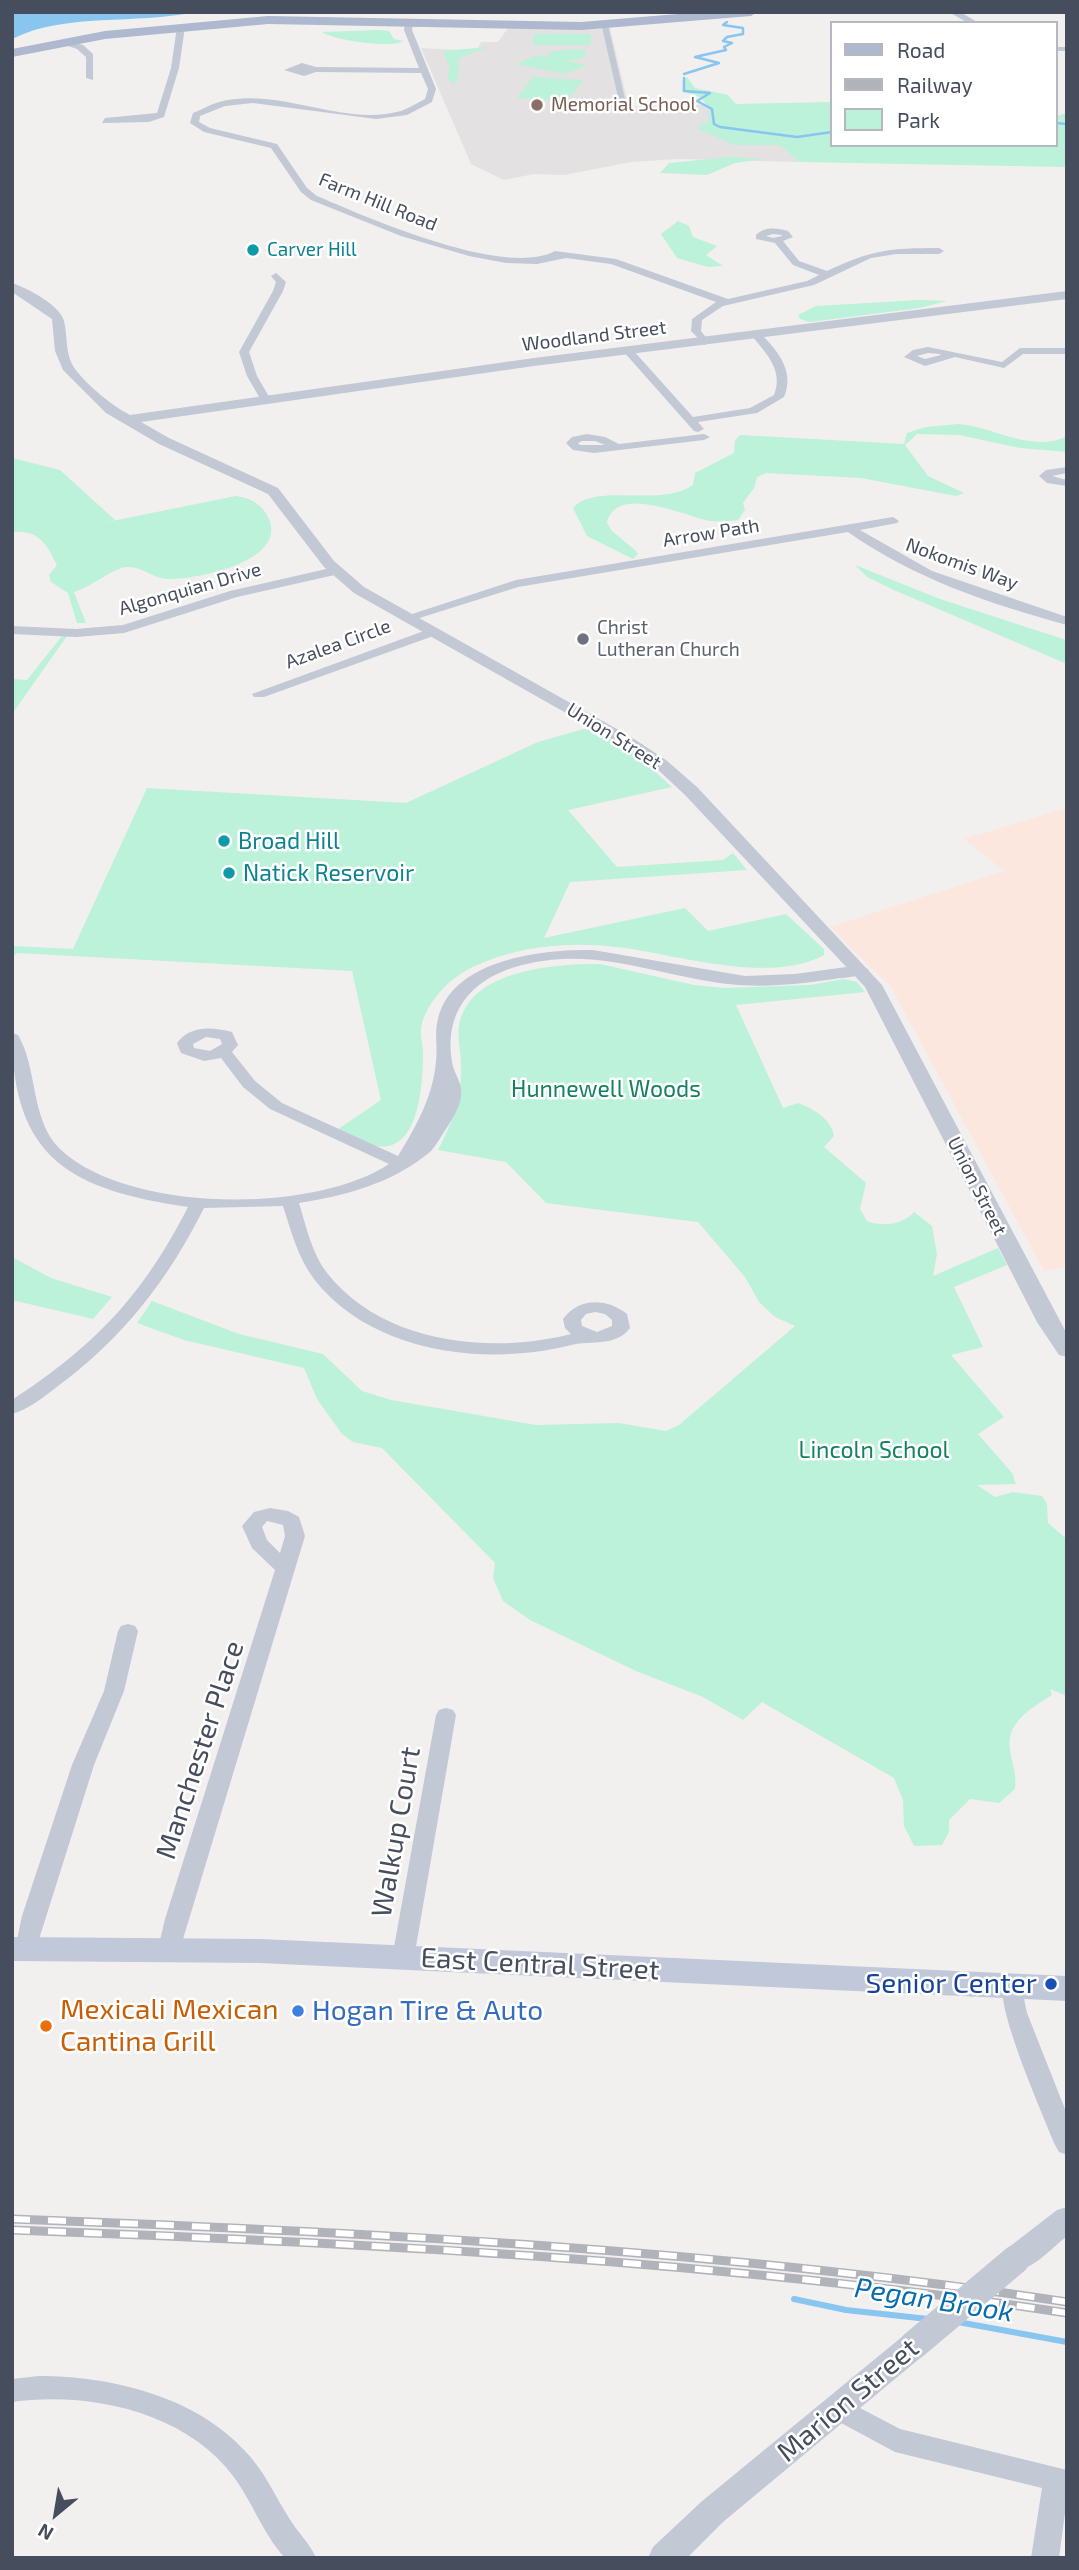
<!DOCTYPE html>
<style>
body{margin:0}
#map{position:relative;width:1079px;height:2570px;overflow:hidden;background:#f2efef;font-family:"Exo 2",sans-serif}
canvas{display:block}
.frame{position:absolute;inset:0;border:14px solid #464e5d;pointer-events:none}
.legend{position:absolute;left:830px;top:21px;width:228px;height:126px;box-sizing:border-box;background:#fff;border:2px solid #b5b8be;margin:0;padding:9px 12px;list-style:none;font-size:21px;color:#464e5d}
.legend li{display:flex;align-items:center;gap:14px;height:35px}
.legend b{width:35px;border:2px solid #b5b8be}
.north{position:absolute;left:21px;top:2479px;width:70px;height:70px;-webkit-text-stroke:5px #fff;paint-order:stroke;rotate:210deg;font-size:19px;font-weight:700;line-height:28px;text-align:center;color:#464e5d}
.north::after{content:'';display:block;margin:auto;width:24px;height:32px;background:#464e5d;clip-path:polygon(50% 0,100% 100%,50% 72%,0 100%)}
</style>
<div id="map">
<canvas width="1079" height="2570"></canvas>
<div class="frame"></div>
<ul class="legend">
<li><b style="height:9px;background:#aeb8cf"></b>Road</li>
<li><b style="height:9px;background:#b1b3ba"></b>Railway</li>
<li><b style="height:19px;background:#bcf1da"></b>Park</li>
</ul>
<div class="north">N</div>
</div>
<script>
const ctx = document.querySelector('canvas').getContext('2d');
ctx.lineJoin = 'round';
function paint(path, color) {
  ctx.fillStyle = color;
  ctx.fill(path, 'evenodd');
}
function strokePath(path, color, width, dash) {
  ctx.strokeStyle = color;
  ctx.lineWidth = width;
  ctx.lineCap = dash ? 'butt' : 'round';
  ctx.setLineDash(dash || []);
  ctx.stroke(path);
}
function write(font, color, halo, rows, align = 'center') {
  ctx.font = font + ' "Exo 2",sans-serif';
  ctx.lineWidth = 5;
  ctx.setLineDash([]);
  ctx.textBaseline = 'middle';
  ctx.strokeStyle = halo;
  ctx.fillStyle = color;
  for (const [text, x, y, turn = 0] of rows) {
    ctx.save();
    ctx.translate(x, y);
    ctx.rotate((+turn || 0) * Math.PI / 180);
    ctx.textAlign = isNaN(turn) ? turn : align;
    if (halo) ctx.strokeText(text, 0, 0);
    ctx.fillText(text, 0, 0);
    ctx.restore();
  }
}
paint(new Path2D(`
 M 508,28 L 610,28 L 629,107 L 725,104 L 801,162 L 678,159 L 631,162 L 564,175 L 534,174 L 504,180 L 471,164 L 421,48 L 477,51 L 481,42 L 498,42 Z`), '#e3e1e1');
paint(new Path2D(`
 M 1067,808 L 1067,1267 L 1044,1271 L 891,987 L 830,927 L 1004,871 L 964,839 Z`), '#fce7df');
paint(new Path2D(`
 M 380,30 L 389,31 L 394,39 L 403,41 C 392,49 333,40 322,32 Z
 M 534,34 L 591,34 L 591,45 L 533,45 Z
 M 488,47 L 459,58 L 457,81 L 452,84 L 447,76 L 450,69 L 443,51 Z
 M 577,49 L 586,51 L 584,58 L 567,61 L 587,65 L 565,74 L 516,64 L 538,55 L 549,57 L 549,52 Z
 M 533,77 L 583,80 L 567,101 L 517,98 Z
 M 687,77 L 695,88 L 728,95 L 736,104 L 832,102 L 832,145 L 1056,145 L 1056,116 L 1067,113 L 1067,167 L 800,162 L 779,145 L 735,145 L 696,128 L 708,122 L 710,113 L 702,98 L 682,91 L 683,80 Z
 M 730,157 L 763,159 L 735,163 L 707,175 L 660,173 L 669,163 Z
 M 678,221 L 689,226 L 693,237 L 717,246 L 706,255 L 723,266 L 708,267 L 677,258 L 661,234 Z
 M 919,300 L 947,301 L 919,308 L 810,322 L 800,319 L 798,315 L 816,306 Z
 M 958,424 C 992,426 1033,454 1067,436 L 1067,452 L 1020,448 L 959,435 L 917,434 L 905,445 L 928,476 L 964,493 L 956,496 L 861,478 L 766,473 L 757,477 L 754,488 L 743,503 L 745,510 L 738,520 C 730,521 719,522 711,521 C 688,518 616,482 607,523 L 612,531 L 636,551 L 638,554 L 633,559 L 587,536 L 573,508 C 596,482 661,508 693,485 L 695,473 L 734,453 L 735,441 L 740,435 L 904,444 L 907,433 L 926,427 Z
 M 12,458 L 60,470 L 115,520 L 97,524 L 236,496 C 251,498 262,504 269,519 C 287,562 195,580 167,579 C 153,578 141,566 127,567 C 115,567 91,587 74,592 L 86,623 L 77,623 L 68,593 L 51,582 L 49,575 L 57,565 C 46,543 39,530 12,532 Z
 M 855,565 L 940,599 L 1066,640 L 1067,664 L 894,590 L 867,577 Z
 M 62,636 L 67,636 L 12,714 L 12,679 L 27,680 Z
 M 591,727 L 632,751 L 672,787 L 568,810 L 617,867 L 723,860 L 733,853 L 747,870 L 570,882 L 544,938 L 685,908 L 708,931 L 786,914 L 824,949 L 824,955 C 771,984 681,956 625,948 C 575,941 522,944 475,966 C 452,976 429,999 422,1023 C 419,1034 423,1043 423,1054 C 423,1081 420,1154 376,1146 C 363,1144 349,1135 337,1130 L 381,1100 L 352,971 L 17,953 L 12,957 L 12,946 L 73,949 L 147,788 L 406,803 L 538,742 Z
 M 600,964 L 694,985 L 725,988 L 810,985 L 844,979 L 857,982 L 865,992 L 736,1005 L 783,1108 L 798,1103 C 813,1108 832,1120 834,1136 L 824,1147 L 866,1183 L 860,1209 L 867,1221 C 882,1227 903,1225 914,1212 L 932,1226 L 937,1254 L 933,1276 L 998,1248 L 1007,1265 L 954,1287 L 983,1347 L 951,1355 L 1004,1417 L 978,1434 L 1012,1473 L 1016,1484 L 977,1485 L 995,1497 L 1013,1492 L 1042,1496 L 1047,1504 L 1048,1523 L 1067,1539 L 1067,1696 L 1050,1689 L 1052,1695 C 1033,1707 1005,1722 1010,1750 C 1012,1764 1017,1775 1015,1789 L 999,1803 L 970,1799 L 949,1820 L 949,1832 L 942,1845 L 914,1846 L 904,1826 L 903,1800 L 894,1778 L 762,1702 L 743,1720 L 703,1697 L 636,1671 L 530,1620 L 503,1601 L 493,1578 L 495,1563 L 382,1448 L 353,1442 L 342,1434 L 317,1399 L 304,1368 L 184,1340 L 137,1323 L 152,1301 L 239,1334 L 323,1354 L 362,1391 L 391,1400 L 536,1425 L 619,1423 L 666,1431 L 679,1425 L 795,1326 L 775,1317 L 759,1302 L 745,1277 L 698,1222 L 546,1203 L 506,1162 L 438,1150 C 453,1122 462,1096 461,1064 C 461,1052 457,1037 459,1026 C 469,969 555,964 600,964 Z
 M 12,1257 L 51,1278 L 112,1297 L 93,1319 L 12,1300 Z`), '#bcf1da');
paint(new Path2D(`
 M 12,12 L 194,12 C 136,25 66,12 12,39 Z`), '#88c6ef');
strokePath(new Path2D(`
 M 684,74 L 719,63 L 695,57 L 726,50 L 724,47 L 732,43 L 723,41 L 727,37 L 743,34 L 743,28 L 723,25 L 727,22
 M 684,78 L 684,91 L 710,93 L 697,101 L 712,109 L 714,124 L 720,127 L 797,137 L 832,132
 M 1056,123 L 1067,124`), '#88c6ef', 2.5);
strokePath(new Path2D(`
 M 794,2299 L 846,2310 L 928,2319
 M 958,2322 L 1067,2342`), '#88c6ef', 6);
paint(new Path2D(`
 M 949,12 L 960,12 L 979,23 L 968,23 Z
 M 409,21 L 413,23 L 412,30 L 436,89 L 432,102 L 407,115 L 376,119 L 253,103 L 225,106 L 200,116 L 199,122 L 210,128 L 277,144 L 307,188 L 317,196 C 371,219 505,278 555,251 L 616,259 L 728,299 L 807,281 L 819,275 L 793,265 L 775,243 L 756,239 L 756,235 C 765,226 777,228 788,231 L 793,237 L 783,241 L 799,261 L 827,271 C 872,250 889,248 939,248 L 944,251 L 939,254 L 896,254 L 871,258 L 814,285 L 723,306 L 702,320 L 701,331 L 710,342 L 705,345 L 691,331 L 692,319 L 716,302 L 611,264 L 566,258 L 537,264 L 506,263 L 469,256 L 401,236 L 311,200 L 301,192 L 271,148 L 204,132 L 190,123 L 193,113 C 203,109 213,103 223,101 C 282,88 343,127 401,111 C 409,108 417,103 425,99 L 428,89 L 421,73 L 316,72 L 304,76 L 284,70 L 302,63 L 316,67 L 419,68 L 404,30 L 405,23 ZM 773,234 L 782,235 L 782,236 L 773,238 L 766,236 Z
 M 601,23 L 608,25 L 628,112 L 621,110 Z
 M 181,25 L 185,27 L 179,68 L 164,117 L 149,122 L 102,123 L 105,118 L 157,113 L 171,68 L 177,27 Z
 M 62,40 L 83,45 L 93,54 L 93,80 L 86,78 L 86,57 L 77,49 L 62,44 Z
 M 1056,47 L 1067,47 L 1067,51 L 1056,51 Z
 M 276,273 L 286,282 L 283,291 L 249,352 L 257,376 L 271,400 L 266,403 L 262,402 L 247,376 L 239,352 L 273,291 L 276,282 L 271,276 Z
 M 753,334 L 761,334 C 778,351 795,372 784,397 L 757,413 L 698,422 L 704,429 L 698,432 L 694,431 L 623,351 L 632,349 L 693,417 L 750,408 L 774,395 C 784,371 766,353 752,336 Z
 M 928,347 L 1002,362 L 1020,348 L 1067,348 L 1067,354 L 1023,354 L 1004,368 L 955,357 L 925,366 L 904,357 L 913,350 ZM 928,353 L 940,354 L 941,355 L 925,359 L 917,356 Z
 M 587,434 L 605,437 L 619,444 L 704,434 L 710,437 L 704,440 L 594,453 L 573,450 L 566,443 L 572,437 ZM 582,441 L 595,441 L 605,445 L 580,445 L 578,443 Z
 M 1067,467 L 1067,473 L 1052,476 L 1067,480 L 1067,486 L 1047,483 L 1039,476 L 1046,470 Z
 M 893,517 L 899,521 L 897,523 L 860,530 L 932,571 L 1067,617 L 1067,625 C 990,604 913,578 848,532 L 518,587 L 410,621 L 400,618 L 516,580 Z
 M 335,567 L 341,571 L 339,574 L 237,597 L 124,633 L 76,637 L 12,634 L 12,626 L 76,629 L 123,625 L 230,591 Z
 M 432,628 L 438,632 L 436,635 L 264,697 L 254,697 L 252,694 Z
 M 593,950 L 745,976 L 795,974 L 861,965 L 869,970 C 861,978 844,977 834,979 C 799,984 764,988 728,984 C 653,975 592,944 515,967 C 469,981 444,1014 452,1062 C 454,1075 463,1082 461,1097 C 459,1108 454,1116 448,1126 C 442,1134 437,1145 430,1152 C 393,1183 345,1196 299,1203 C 306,1226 312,1254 327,1273 C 382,1343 489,1355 571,1334 L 565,1328 L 563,1319 C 579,1297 607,1298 627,1314 L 630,1328 C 616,1347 591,1340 571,1345 C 486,1367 371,1353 314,1279 C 298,1258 291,1231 283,1206 L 204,1208 C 168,1280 123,1338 58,1386 C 45,1396 28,1410 12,1414 L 12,1400 C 96,1345 143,1295 188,1207 C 74,1190 12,1161 12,1033 L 18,1035 C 38,1068 30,1120 60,1149 C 127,1213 314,1214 389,1164 L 270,1109 L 243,1087 L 221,1058 L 204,1061 L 181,1053 L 177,1043 C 191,1025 211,1027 232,1032 L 238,1045 L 232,1052 L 255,1081 L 282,1103 L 398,1156 C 416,1127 433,1096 436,1062 C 438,1048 434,1033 438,1019 C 452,959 543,949 593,950 ZM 206,1037 L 220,1039 L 222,1044 L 210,1051 L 194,1048 L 193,1044 ZM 595,1312 L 605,1314 L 612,1320 L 612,1326 L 597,1332 L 582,1326 L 581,1320 L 586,1314 Z
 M 270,1508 L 288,1511 L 299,1517 L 305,1536 L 180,1949 L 177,1955 L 169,1958 L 161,1955 L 158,1949 L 165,1919 L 275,1570 L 252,1548 L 242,1526 L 254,1512 ZM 267,1521 L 283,1525 L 285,1536 L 280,1553 L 267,1540 L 262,1527 Z
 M 128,1624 L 135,1626 L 138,1631 L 124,1691 L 94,1765 L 34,1955 L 26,1958 L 18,1955 L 15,1949 L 22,1916 L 72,1765 L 104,1691 L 118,1631 L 121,1626 Z
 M 446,1708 L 453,1710 L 456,1715 L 414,1958 L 411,1964 L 403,1967 L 395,1964 L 392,1958 L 436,1715 L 439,1710 Z
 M 1012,1977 L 1020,1980 L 1027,2013 L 1067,2114 L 1067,2155 L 1059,2152 L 1055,2145 C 1044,2117 992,2001 1004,1980 Z
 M 39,2376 C 110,2376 195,2396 245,2451 C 264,2470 275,2496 289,2518 C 297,2532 310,2543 316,2558 L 285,2558 C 263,2534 252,2501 233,2476 C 185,2411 87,2391 12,2402 L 12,2379 Z
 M 839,2397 L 900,2429 L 1067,2470 L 1067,2498 L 1059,2558 L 1031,2558 L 1042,2488 L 895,2452 L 830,2417 L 826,2409 L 830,2401 Z`), '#c2c8d4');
paint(new Path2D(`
 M 12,283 C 27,288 60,305 64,321 C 68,338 65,355 75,369 C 89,387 111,405 130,415 L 534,358 L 1067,291 L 1067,299 L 534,366 L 141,422 L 169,438 L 278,488 L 334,561 L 364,587 L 631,737 L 666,760 L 697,787 L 882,985 L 1067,1334 L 1067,1357 L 1059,1355 L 1037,1322 L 865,987 L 685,795 L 654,766 L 619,743 L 354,593 L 324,567 L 268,494 L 159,444 L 106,413 L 63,370 L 55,351 L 52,319 L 12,292 Z
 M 1067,2207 L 1067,2236 C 1049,2250 1028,2277 1004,2269 L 1000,2260 L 1004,2251 L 1057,2210 Z
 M 914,2332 L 925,2336 L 929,2345 L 925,2354 L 723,2522 L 687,2558 L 648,2558 L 653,2547 L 701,2502 L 903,2336 Z`), '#c2c8d4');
paint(new Path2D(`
 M 12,1937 L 260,1939 L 1067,1976 L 1067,2001 L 260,1963 L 12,1961 Z`), '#c1c8d9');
paint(new Path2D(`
 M 702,12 L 757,12 L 751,16 L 581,30 L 268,24 L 105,39 L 12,57 L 12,49 L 105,31 L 268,16 L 581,22 Z`), '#aeb8cf');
const rail = new Path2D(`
 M 12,2219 C 365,2232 717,2249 1067,2302
 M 12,2230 C 365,2243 717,2260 1067,2313`);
strokePath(rail, '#b1b3ba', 9);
strokePath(rail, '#fff', 6, [18]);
strokePath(new Path2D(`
 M 914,2345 L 1015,2260`), '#c2c8d4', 29);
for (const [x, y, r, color] of [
 [537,105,7,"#8d6e63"],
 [253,250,7,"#0f9aa8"],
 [583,639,7,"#6b7280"],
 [224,841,7,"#0f9aa8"],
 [229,873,7,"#0f9aa8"],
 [1051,1984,7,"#1a4fb4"],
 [298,2011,7,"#3f7fe0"],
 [46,2026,7,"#e8710a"]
]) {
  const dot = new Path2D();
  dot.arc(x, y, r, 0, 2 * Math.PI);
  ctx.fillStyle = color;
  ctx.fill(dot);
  strokePath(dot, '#fff', 2.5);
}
write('19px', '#785e54', '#fff', [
 ["Memorial School",551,105]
], 'left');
write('19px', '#464e5d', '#fff', [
 ["Farm Hill Road",378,202,22],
 ["Woodland Street",594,336,-7],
 ["Arrow Path",711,533,-9],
 ["Nokomis Way",962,564,20],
 ["Algonquian Drive",190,589,-16],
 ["Azalea Circle",338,644,-20],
 ["Union Street",614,736,32],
 ["Union Street",977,1186,63]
]);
write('19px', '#0d838f', '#fff', [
 ["Carver Hill",267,250]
], 'left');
write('19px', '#5b616d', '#fff', [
 ["Christ",597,628],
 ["Lutheran Church",597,650]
], 'left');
write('23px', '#0d838f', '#fff', [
 ["Broad Hill",238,841],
 ["Natick Reservoir",243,873]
], 'left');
write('23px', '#148260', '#fff', [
 ["Hunnewell Woods",606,1089],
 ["Lincoln School",874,1450]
]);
write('28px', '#464e5d', '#fff', [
 ["Manchester Place",200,1750,-72],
 ["Walkup Court",396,1832,-80],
 ["East Central Street",540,1964,3],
 ["Marion Street",848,2400,-40]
]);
write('28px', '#164399', '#fff', [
 ["Senior Center",1037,1984]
], 'right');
write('28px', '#c56008', '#fff', [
 ["Mexicali Mexican",60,2010],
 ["Cantina Grill",60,2042]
], 'left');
write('28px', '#366cbe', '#fff', [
 ["Hogan Tire & Auto",312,2011]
], 'left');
write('italic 28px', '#076caf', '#fff', [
 ["Pegan Brook",934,2300,9]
]);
</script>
